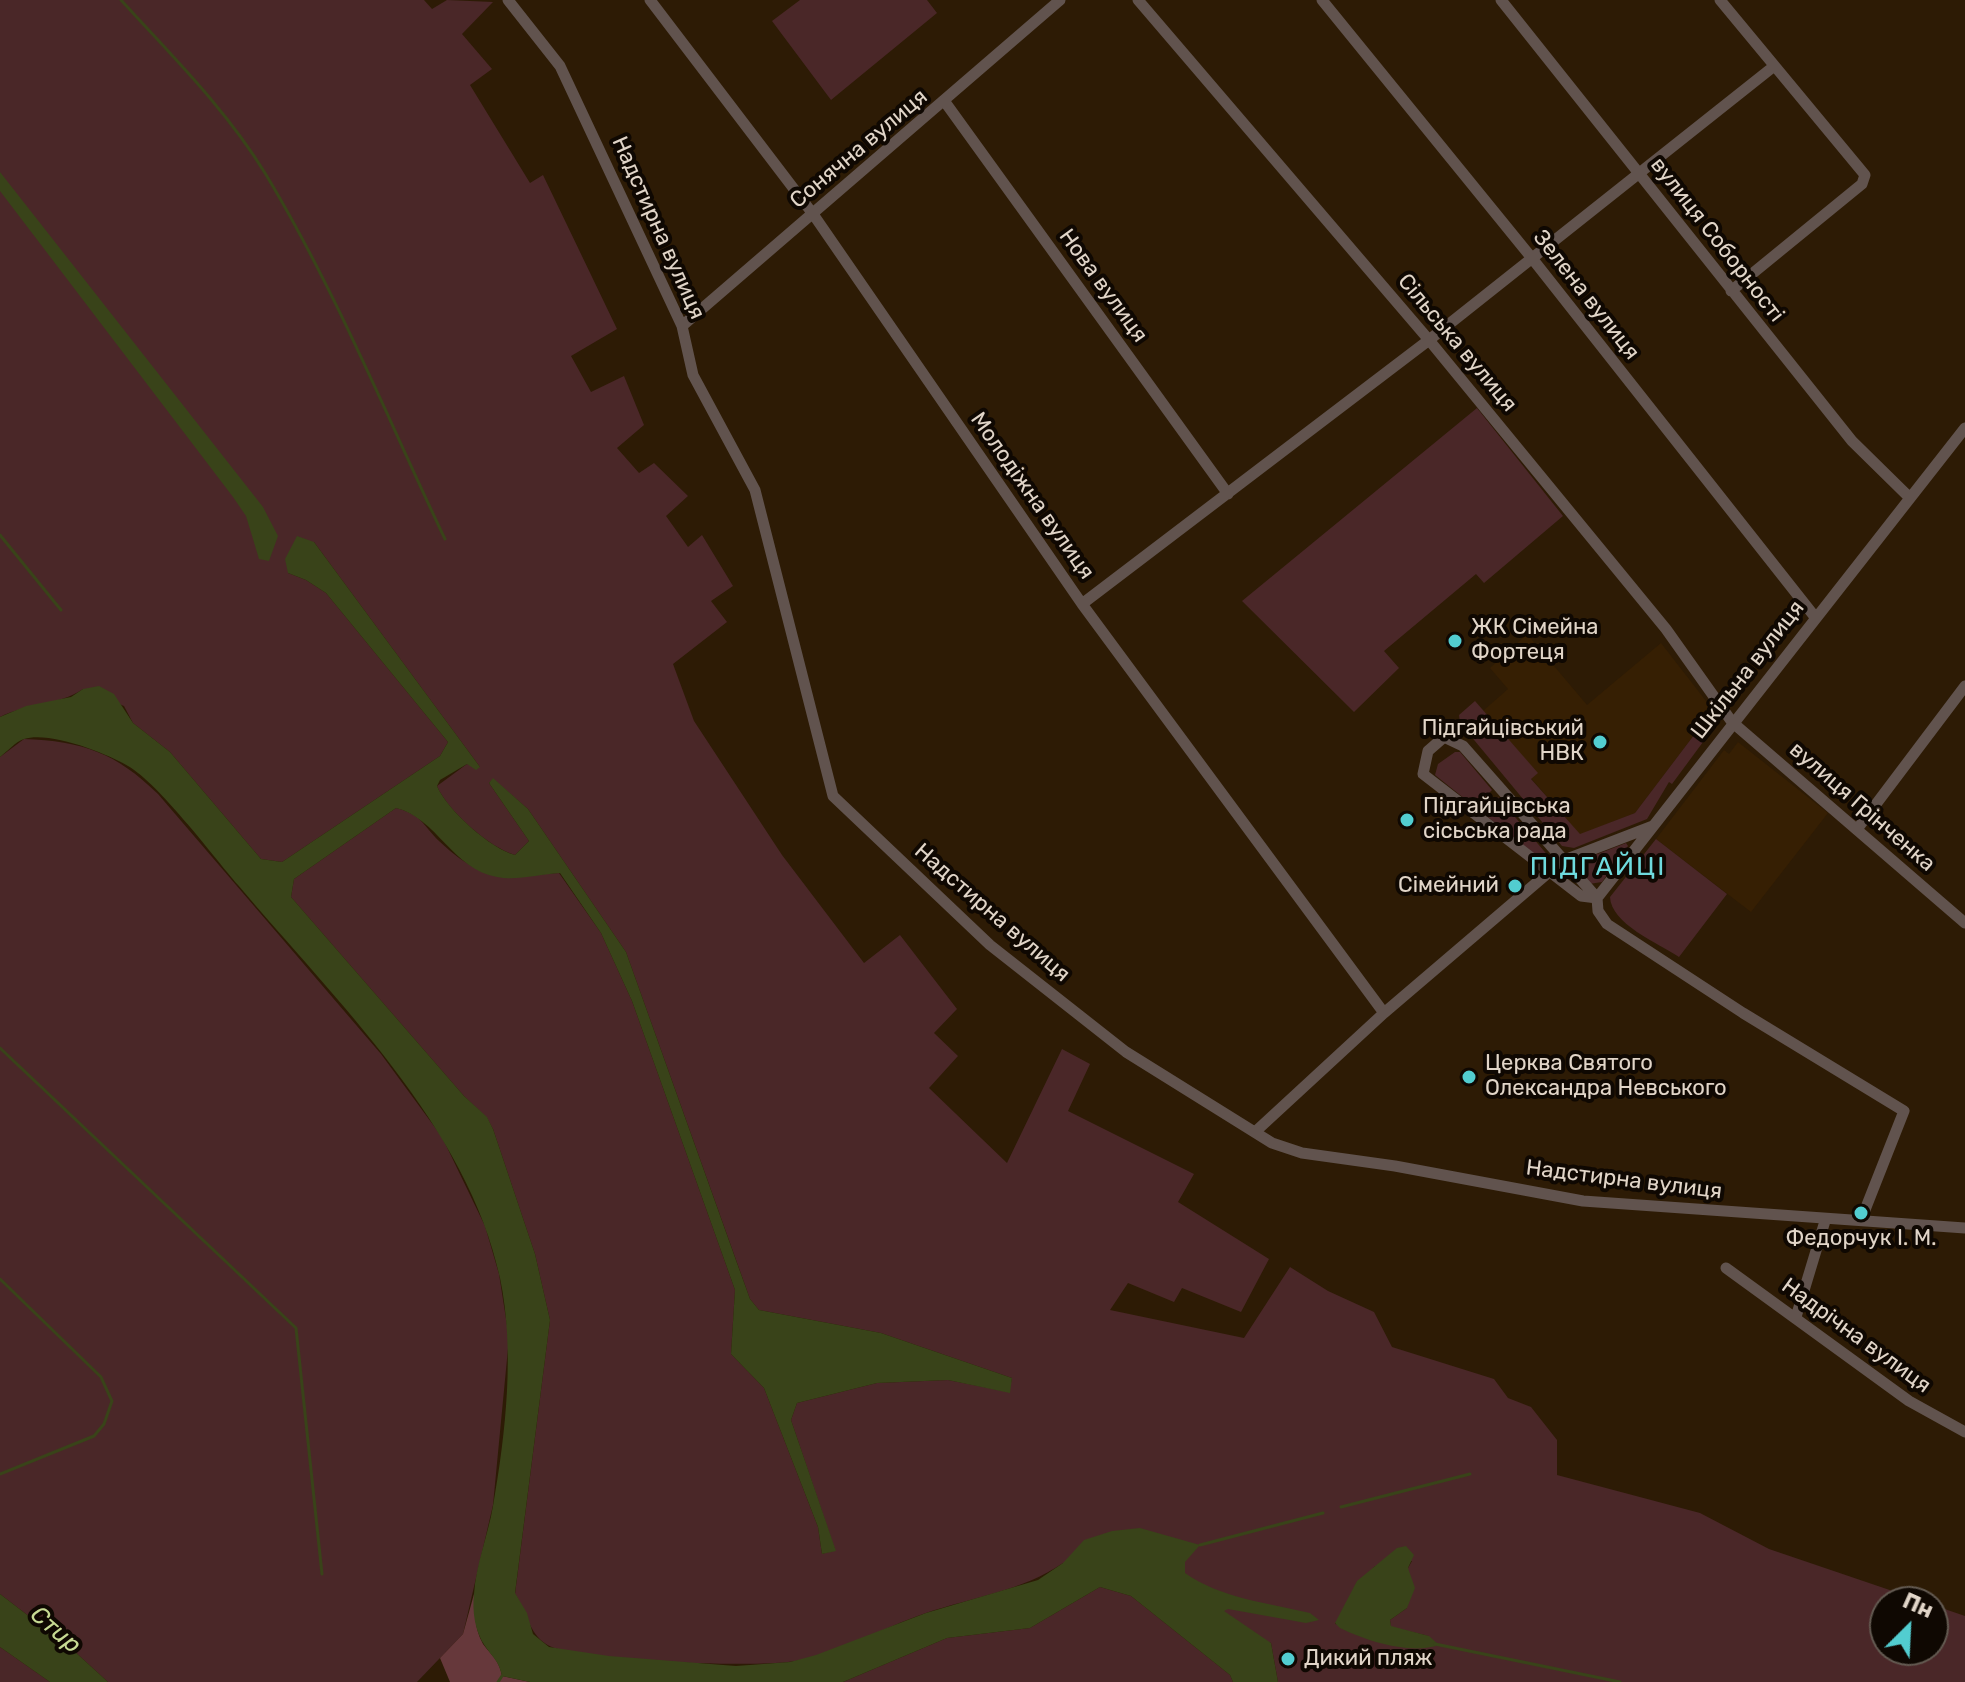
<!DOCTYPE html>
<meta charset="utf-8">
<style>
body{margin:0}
#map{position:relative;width:1965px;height:1682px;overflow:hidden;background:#2d1b05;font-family:Rubik,sans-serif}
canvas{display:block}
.north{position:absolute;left:1869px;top:1586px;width:80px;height:80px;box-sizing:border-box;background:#0f0802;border:2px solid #635a51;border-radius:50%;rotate:24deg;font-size:22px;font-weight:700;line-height:32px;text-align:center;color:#e1d5c8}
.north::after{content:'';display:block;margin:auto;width:28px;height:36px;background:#52cdd0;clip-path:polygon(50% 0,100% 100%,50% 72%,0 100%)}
</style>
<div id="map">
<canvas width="1965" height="1682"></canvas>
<div class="north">Пн</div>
</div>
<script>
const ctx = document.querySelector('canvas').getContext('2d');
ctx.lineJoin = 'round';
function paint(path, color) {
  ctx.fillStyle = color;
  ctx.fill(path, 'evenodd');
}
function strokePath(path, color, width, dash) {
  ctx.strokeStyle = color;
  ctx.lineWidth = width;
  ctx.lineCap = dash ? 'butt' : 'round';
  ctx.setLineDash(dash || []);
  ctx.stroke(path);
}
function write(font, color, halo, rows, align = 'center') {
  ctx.font = font + ' Rubik,sans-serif';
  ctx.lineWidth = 8;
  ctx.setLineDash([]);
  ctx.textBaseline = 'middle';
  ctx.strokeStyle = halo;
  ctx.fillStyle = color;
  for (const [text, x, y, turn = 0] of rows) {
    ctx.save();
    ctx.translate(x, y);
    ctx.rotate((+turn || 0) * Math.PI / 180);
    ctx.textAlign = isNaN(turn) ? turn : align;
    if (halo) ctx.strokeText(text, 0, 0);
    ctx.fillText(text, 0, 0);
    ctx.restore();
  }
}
paint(new Path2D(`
 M 1527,634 L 1587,705 L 1661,643 L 1713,710 L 1635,813 L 1580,835 L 1531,778 L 1537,773 L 1483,711 L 1508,689 L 1490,668 Z
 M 1738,742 L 1828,813 L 1751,912 L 1656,839 L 1724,750 L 1729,754 Z`), '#361f03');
paint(new Path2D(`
 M 0,0 L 424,0 L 432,9 L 447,0 L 493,2 L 462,34 L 492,69 L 470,85 L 530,183 L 543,175 L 617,329 L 571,356 L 591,392 L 624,376 L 644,425 L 617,448 L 639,473 L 654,463 L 688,496 L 666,516 L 688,547 L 702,535 L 733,586 L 711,601 L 727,622 L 673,664 L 694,721 L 782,855 L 864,963 L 900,935 L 957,1009 L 934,1033 L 958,1056 L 929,1088 L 1007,1163 L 1062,1049 L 1090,1064 L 1068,1111 L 1194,1174 L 1178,1202 L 1269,1259 L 1241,1312 L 1182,1288 L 1174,1302 L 1128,1283 L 1110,1310 L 1244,1338 L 1290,1267 L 1328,1291 L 1374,1312 L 1392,1347 L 1494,1379 L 1508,1398 L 1531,1407 L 1557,1440 L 1557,1475 L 1700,1513 L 1769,1549 L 1925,1602 L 1885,1602 L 1885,1650 L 1933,1650 L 1933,1605 L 1965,1616 L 1965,1682 L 1278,1682 L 1271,1643 L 1063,1563 C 1022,1591 973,1597 926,1613 C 881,1628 836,1656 788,1662 C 752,1667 572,1662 546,1644 C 529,1633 526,1611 515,1594 L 550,1320 L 535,1254 L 493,1129 L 487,1118 L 464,1096 L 291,897 L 294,879 L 396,808 C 422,815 422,824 439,841 C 484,883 502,877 559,873 L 601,933 L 632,1001 L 735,1290 L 731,1354 L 764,1388 L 818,1527 L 822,1554 L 835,1550 L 791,1420 L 797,1403 L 877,1383 L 948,1380 L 1009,1392 L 1012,1378 L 881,1333 L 759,1310 L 750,1299 L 626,952 L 528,809 L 493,779 L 489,783 L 529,841 L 515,855 C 490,848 447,810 437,786 L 467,764 L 480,767 L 314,542 L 288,573 L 306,580 L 326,593 L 448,742 L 440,756 L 282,862 L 261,859 L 170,752 L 133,723 L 124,706 L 83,689 C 58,706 27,703 0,717 ZM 1412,1561 L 1408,1568 L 1407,1608 L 1390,1620 L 1391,1627 L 1429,1636 L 1335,1624 L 1374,1567 L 1384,1562 Z
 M 800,0 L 927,0 L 937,13 L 831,100 L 772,21 Z
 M 1477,408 L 1563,516 L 1484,583 L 1476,574 L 1384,651 L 1399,668 L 1354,712 L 1242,601 Z
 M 1475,701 L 1538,773 L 1531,779 L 1580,834 L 1635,813 L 1713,710 L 1720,719 L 1672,784 L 1669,782 L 1647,819 L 1574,848 L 1562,846 L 1460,723 L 1459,715 Z
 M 24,739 C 83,741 116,753 158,794 L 381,1054 L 442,1137 L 485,1226 L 499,1274 L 509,1338 L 493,1505 L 463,1634 L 417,1682 L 108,1682 L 73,1650 L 0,1594 L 0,757 Z
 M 1455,752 L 1460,752 L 1492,790 L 1475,807 L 1435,775 L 1438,764 Z
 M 1498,797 L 1550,858 L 1545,864 L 1483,813 Z
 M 1656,839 L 1727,894 L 1679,957 C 1658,943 1611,924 1610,897 Z
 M 1626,843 L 1628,846 L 1602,882 L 1589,884 L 1576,869 L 1577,862 Z
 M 1100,1587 L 1131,1596 L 1230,1675 L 1233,1682 L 843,1682 L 947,1638 L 1030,1628 Z
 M 0,1647 L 50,1682 L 0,1682 Z`), '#4a2728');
paint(new Path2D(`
 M 474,1594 C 475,1611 474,1628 483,1644 C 492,1656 499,1660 502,1676 L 530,1682 L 450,1682 L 440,1658 L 463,1634 Z`), '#66383b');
paint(new Path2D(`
 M 0,172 L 263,507 L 278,536 L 269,561 L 259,559 L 246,516 L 233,497 L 0,191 Z
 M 297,536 L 314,542 L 480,767 L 476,770 L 467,764 L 440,780 L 437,786 C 447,810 491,849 515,855 L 529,841 L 489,783 L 493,778 L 528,809 L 626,952 L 737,1263 L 750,1299 L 759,1310 L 881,1333 L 1012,1378 L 1010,1393 L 948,1380 L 877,1383 L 797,1403 L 791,1420 L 836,1551 L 822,1554 L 818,1527 L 764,1388 L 731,1354 L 735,1290 L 632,1001 L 601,933 L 560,873 C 540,874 516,881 497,877 C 452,869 437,818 396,808 L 294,879 L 291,897 L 464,1096 L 487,1117 L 493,1129 L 535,1254 L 550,1320 L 515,1593 L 527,1613 L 533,1634 L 549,1647 L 609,1656 L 736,1666 L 790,1662 L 816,1655 L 926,1613 L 1038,1580 L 1063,1563 L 1084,1540 L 1112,1531 L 1140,1528 L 1200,1545 L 1185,1562 L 1185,1573 C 1220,1598 1268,1603 1310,1613 L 1319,1620 L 1306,1623 L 1228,1609 L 1224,1611 L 1271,1643 L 1278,1682 L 1233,1682 L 1230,1675 L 1131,1596 L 1100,1587 L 1030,1628 L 947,1638 L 843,1682 L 530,1682 L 502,1676 C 499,1661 493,1658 485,1646 C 475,1632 472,1611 474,1594 C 476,1564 488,1535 493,1506 C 506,1432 515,1350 500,1278 C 468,1127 335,1000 238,885 C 213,856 159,784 128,766 C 106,753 50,731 24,739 C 16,741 7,752 0,757 L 0,717 L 26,706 L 71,697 L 83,689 L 99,686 L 114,694 L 133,723 L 170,752 L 261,859 L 282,862 L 440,756 L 448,742 L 326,593 L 306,580 L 288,573 L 285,559 Z
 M 1406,1546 L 1414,1555 L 1408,1568 L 1415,1588 L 1407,1608 L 1390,1620 L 1391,1626 L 1429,1636 L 1439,1645 C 1411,1655 1366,1641 1340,1628 L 1335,1623 L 1357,1581 L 1397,1548 Z
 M 0,1594 L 73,1650 L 108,1682 L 50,1682 L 0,1647 Z`), '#394319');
strokePath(new Path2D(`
 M 121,0 C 171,55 226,109 265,173 C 335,289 387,417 445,539
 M 0,535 L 61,610
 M 0,1048 L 296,1328 L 322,1574
 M 0,1279 L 101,1377 L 112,1401 L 104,1424 L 94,1436 L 0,1474
 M 1341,1507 L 1470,1474
 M 1200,1545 L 1323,1513
 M 1435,1644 L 1620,1682
 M 498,1682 L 502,1676`), '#394319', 3);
strokePath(new Path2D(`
 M 508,0 L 560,66 L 682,326 L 693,375 L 755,490 L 833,796 L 990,945 L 1126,1052 L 1272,1143 L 1302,1153 L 1395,1166 L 1583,1201 L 1965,1228
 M 650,0 L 813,214 L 1082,604 L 1384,1013
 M 1138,0 L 1429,340 L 1666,629 L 1732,722 L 1965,923
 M 1322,0 L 1531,257 L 1815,617
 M 1501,0 L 1852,441 L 1910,498
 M 1720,0 L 1865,175 L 1862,184 L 1731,291
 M 945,102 L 1228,494
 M 682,326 L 1060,0
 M 1082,604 L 1429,340 L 1773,67
 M 1444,737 L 1463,746 L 1597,898 L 1581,896 L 1423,774 L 1428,751 Z
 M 1858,828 L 1965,686
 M 1597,898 L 1965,428
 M 1597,898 L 1598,911 L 1607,924 L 1743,1013 L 1904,1111 L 1861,1220
 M 1255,1132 L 1384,1013 L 1562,861 L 1653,826
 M 1726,1268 L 1909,1401 L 1965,1432
 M 1796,1317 L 1825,1221`), '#61534e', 11);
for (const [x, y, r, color] of [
 [1455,641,8,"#52cdd0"],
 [1600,742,8,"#52cdd0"],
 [1407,820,8,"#52cdd0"],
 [1515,886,8,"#52cdd0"],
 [1469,1077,8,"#52cdd0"],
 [1861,1213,8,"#52cdd0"],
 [1288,1659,8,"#52cdd0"]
]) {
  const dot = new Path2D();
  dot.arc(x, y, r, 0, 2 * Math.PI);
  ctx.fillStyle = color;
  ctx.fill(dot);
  strokePath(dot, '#0f0802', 3);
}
write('22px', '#e1d5c8', '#0f0802', [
 ["Сонячна вулиця",859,149,-40],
 ["Надстирна вулиця",658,228,66],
 ["вулиця Соборності",1717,240,52],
 ["Нова вулиця",1103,286,54],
 ["Зелена вулиця",1586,295,52],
 ["Сільська вулиця",1457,343,50],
 ["Молодіжна вулиця",1032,496,55],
 ["Шкільна вулиця",1748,670,-52],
 ["вулиця Грінченка",1862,807,41],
 ["Надстирна вулиця",992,913,41],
 ["Надстирна вулиця",1624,1180,7],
 ["Надрічна вулиця",1856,1336,36]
]);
write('22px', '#e1d5c8', '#0f0802', [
 ["ЖК Сімейна",1471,628],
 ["Фортеця",1471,653],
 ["Підгайцівський",1584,729,"right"],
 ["НВК",1584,754,"right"],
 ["Підгайцівська",1423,807],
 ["сісьська рада",1423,832],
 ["Сімейний",1499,886,"right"],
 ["Церква Святого",1485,1064],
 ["Олександра Невського",1485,1089],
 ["Федорчук І. М.",1861,1239,"center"],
 ["Дикий пляж",1304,1659]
], 'left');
write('italic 24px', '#c7da93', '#0f0802', [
 ["Стир",55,1630,41]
]);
ctx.letterSpacing = '2px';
write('26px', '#6fdbde', '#0f0802', [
 ["ПІДГАЙЦІ",1598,867]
]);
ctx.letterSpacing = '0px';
</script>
